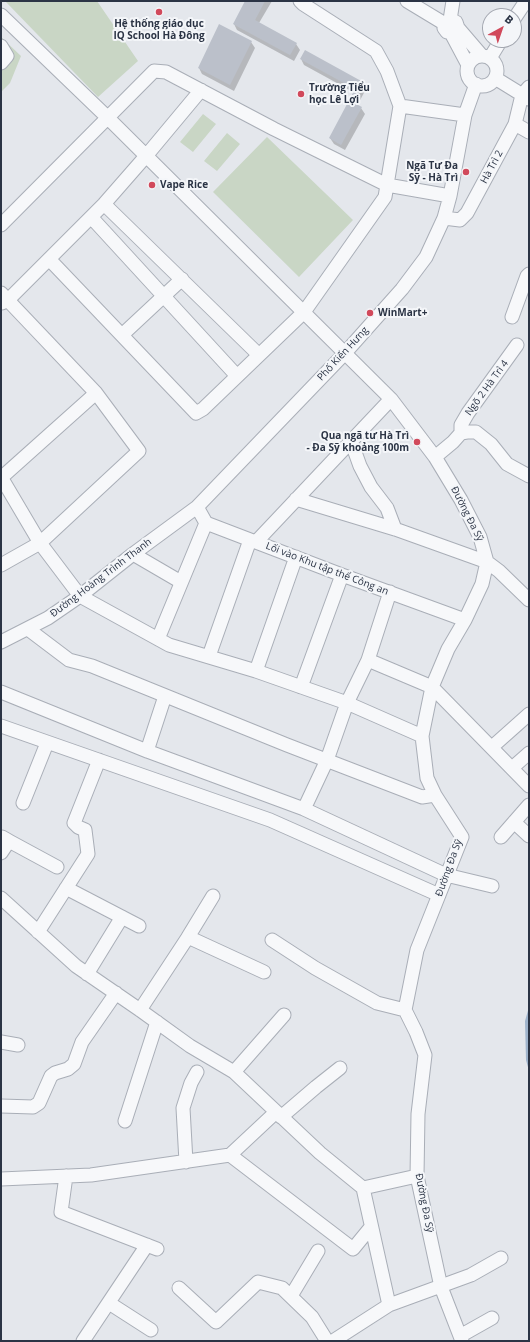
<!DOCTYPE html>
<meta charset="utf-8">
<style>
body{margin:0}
#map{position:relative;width:530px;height:1342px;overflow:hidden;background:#e4e7ec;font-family:"Open Sans",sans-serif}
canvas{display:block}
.frame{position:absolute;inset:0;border:2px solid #2b3445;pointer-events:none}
.north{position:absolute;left:482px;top:8px;width:40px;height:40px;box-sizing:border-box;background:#f4f6f9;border:1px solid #a4a8b1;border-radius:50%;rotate:40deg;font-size:11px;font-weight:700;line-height:16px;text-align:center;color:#2b3445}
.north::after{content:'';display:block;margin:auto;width:14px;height:18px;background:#d1495b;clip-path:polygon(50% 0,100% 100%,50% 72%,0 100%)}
</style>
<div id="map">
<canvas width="530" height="1342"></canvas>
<div class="frame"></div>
<div class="north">B</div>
</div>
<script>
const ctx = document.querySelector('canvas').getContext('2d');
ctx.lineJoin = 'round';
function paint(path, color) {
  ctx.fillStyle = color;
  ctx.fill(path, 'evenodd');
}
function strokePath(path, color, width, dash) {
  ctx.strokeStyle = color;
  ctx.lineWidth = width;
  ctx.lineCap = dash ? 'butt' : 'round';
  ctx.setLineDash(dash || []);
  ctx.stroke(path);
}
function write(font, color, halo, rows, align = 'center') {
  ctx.font = font + ' "Open Sans",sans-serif';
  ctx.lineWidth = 4;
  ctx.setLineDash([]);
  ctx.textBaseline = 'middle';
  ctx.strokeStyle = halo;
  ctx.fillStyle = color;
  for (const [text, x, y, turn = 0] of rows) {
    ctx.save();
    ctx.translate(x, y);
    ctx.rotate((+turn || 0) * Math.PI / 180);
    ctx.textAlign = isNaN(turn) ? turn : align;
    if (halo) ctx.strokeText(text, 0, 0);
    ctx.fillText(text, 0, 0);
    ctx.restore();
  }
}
paint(new Path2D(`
 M 5,1 L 97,1 L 138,61 L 98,97 Z
 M 1,37 L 21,56 L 10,83 L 1,92 Z
 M 203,114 L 216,124 L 193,152 L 180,142 Z
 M 227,133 L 240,144 L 217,171 L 204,161 Z
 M 267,137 L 353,220 L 299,277 L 213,192 Z`), '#c9d6c5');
paint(new Path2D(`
 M 529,1007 L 529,1071 L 526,1060 L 525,1021 Z`), '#9fb4cc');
paint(new Path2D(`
 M 246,1 L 272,1 L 259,23 L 296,44 L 300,50 L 294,61 L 237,30 L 234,24 Z
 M 251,42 L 255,48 L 234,91 L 202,74 L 199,68 Z
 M 301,59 L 362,83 L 366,89 L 357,106 L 361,108 L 365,114 L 345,150 L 334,144 L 330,138 L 355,93 L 304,65 Z`), '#0003');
paint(new Path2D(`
 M 245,1 L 265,1 L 255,20 L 297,43 L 290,55 L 233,24 Z
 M 219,24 L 252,41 L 230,85 L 198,68 Z
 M 305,50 L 363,82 L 352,102 L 362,107 L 341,145 L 329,138 L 355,89 L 300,59 Z`), '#bbc0ca');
const minor = new Path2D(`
 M 407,1 L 445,24
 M 1,15 L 107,117 L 391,399 L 435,457 L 461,500 L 480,537 L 487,562 L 482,584 L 465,620 L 448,649 L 432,687 L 422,736 L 427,778 L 435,795 L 462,837 L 417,950 L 405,1010 L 416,1032 L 425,1055 L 418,1114 L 417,1176 L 441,1287 L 462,1341
 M 514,19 L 526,1
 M 450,20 L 446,22 L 444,28 L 447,32 L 451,33 L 468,65
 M 450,20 L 456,22 L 458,28 L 482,56
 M 450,20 L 453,1
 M 1,46 L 7,56 L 1,63
 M467 71a15 15 0 1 1 30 0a15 15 0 1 1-30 0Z
 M 490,58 L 501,40
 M 495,78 L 529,99
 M 400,106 L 465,115
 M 515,124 L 529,132
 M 104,204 L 259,355
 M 91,217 L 237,376
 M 444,218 L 460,220 L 467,213 L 515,124 L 522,95 L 529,87
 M 1,225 L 154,71 L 166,72 L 274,129 L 387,185 L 450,196
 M 49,259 L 196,413 L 203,409 L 304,312 L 385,197 L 400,106 L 387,71 L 376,51 L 303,4 L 300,1
 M 1,293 L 96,393 L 139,451 L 40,543 L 1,565
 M 2,303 L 8,300 L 104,204 L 146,156 L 201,90
 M 512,317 L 527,276 L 529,274
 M 122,335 L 182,279
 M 461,433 L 461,425 L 468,413 L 517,345
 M 351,441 L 360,466 L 371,487 L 387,508 L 395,529
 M 435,457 L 453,442 L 461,433 L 467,432 L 476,432 L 491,444 L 507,464 L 529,476
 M 1,477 L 40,543 L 80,596 L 169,645 L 256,671 L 347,703 L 422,736
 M 1,478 L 96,393
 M 296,499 L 395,529 L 487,562 L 499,571 L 529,600
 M 197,507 L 206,523 L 342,575 L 465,620
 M 256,542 L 391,399
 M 133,554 L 181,582
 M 28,629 L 69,660 L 92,666 L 287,745 L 422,797 L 435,795
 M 158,639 L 206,523
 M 1,642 L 48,618 L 80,596 L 133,554 L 197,507 L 345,353 L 402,289 L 426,257 L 444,218 L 450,196 L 465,115 L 476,84
 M 209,656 L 250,540
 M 368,660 L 432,687 L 529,786
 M 256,671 L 296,557
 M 301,687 L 342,575
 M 1,692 L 147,751 L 304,809 L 446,875 L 492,886
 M 1,726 L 270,820 L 439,895
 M 492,747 L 529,714
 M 147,751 L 165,696
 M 512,768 L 529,753
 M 23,803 L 47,743
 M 304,809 L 327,760 L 347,703 L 368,660 L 390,592
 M 514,822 L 529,836
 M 501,837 L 529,805
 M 9,841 L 57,867
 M 1,853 L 9,841 L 2,837
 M 66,888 L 139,926
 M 1,898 L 76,966 L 140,1010 L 190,1046 L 234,1072 L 320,1153 L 363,1188 L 417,1176
 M 38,932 L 88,854 L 85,830 L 78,827 L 74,823 L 99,760
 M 188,937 L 213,896
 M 272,940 L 315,968 L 377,1003 L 405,1010
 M 87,974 L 122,917
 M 140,1010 L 188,937 L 264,972
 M 1,1042 L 18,1045
 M 234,1072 L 284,1015
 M 1,1106 L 33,1107 L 39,1103 L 51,1076 L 55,1073 L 68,1069 L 74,1064 L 82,1042 L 116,993
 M 281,1117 L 316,1087 L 340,1068
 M 125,1121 L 157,1022
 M 230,1155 L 353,1249 L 371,1227
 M 186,1162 L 183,1108 L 191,1083 L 197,1072
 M 66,1176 L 61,1212 L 157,1249
 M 1,1179 L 91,1175 L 230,1155 L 276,1112
 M 363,1188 L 389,1305
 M 179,1288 L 216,1322 L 258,1282 L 282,1288 L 312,1317 L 327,1341
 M 291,1296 L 318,1251
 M 109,1303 L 151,1330
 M 460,1336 L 492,1318
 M 83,1341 L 147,1245
 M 333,1341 L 389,1305 L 471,1275 L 501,1258`);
strokePath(minor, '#a9aeb7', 15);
strokePath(minor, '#f7f8fa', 13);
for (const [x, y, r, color] of [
 [159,12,4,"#d1495b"],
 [301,94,4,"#d1495b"],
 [466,172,4,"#d1495b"],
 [152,185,4,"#d1495b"],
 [370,313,4,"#d1495b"],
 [417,442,4,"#d1495b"]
]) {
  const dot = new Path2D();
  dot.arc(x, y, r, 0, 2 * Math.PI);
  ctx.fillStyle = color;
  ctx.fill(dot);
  strokePath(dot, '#f4f6f9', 1.5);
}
write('bold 10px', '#2b3445', '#f4f6f9', [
 ["Hệ thống giáo dục",159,24,"center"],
 ["IQ School Hà Đông",159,36,"center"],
 ["Trường Tiểu",309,88],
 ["học Lê Lợi",309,100],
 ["Ngã Tư Đa",458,166,"right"],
 ["Sỹ - Hà Trì",458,178,"right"],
 ["Vape Rice",160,185],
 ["WinMart+",378,313],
 ["Qua ngã tư Hà Trì",409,436,"right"],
 ["- Đa Sỹ khoảng 100m",409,448,"right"]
], 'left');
write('10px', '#2b3445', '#f4f6f9', [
 ["Hà Trì 2",492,167,-62],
 ["Phố Kiến Hưng",343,354,-47],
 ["Ngõ 2 Hà Trì 4",487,388,-54],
 ["Đường Đa Sỹ",467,514,63],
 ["Lối vào Khu tập thể Công an",327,569,21],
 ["Đường Hoàng Trình Thanh",101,578,-37],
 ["Đường Đa Sỹ",449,868,-70],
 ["Đường Đa Sỹ",424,1203,79]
]);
</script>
